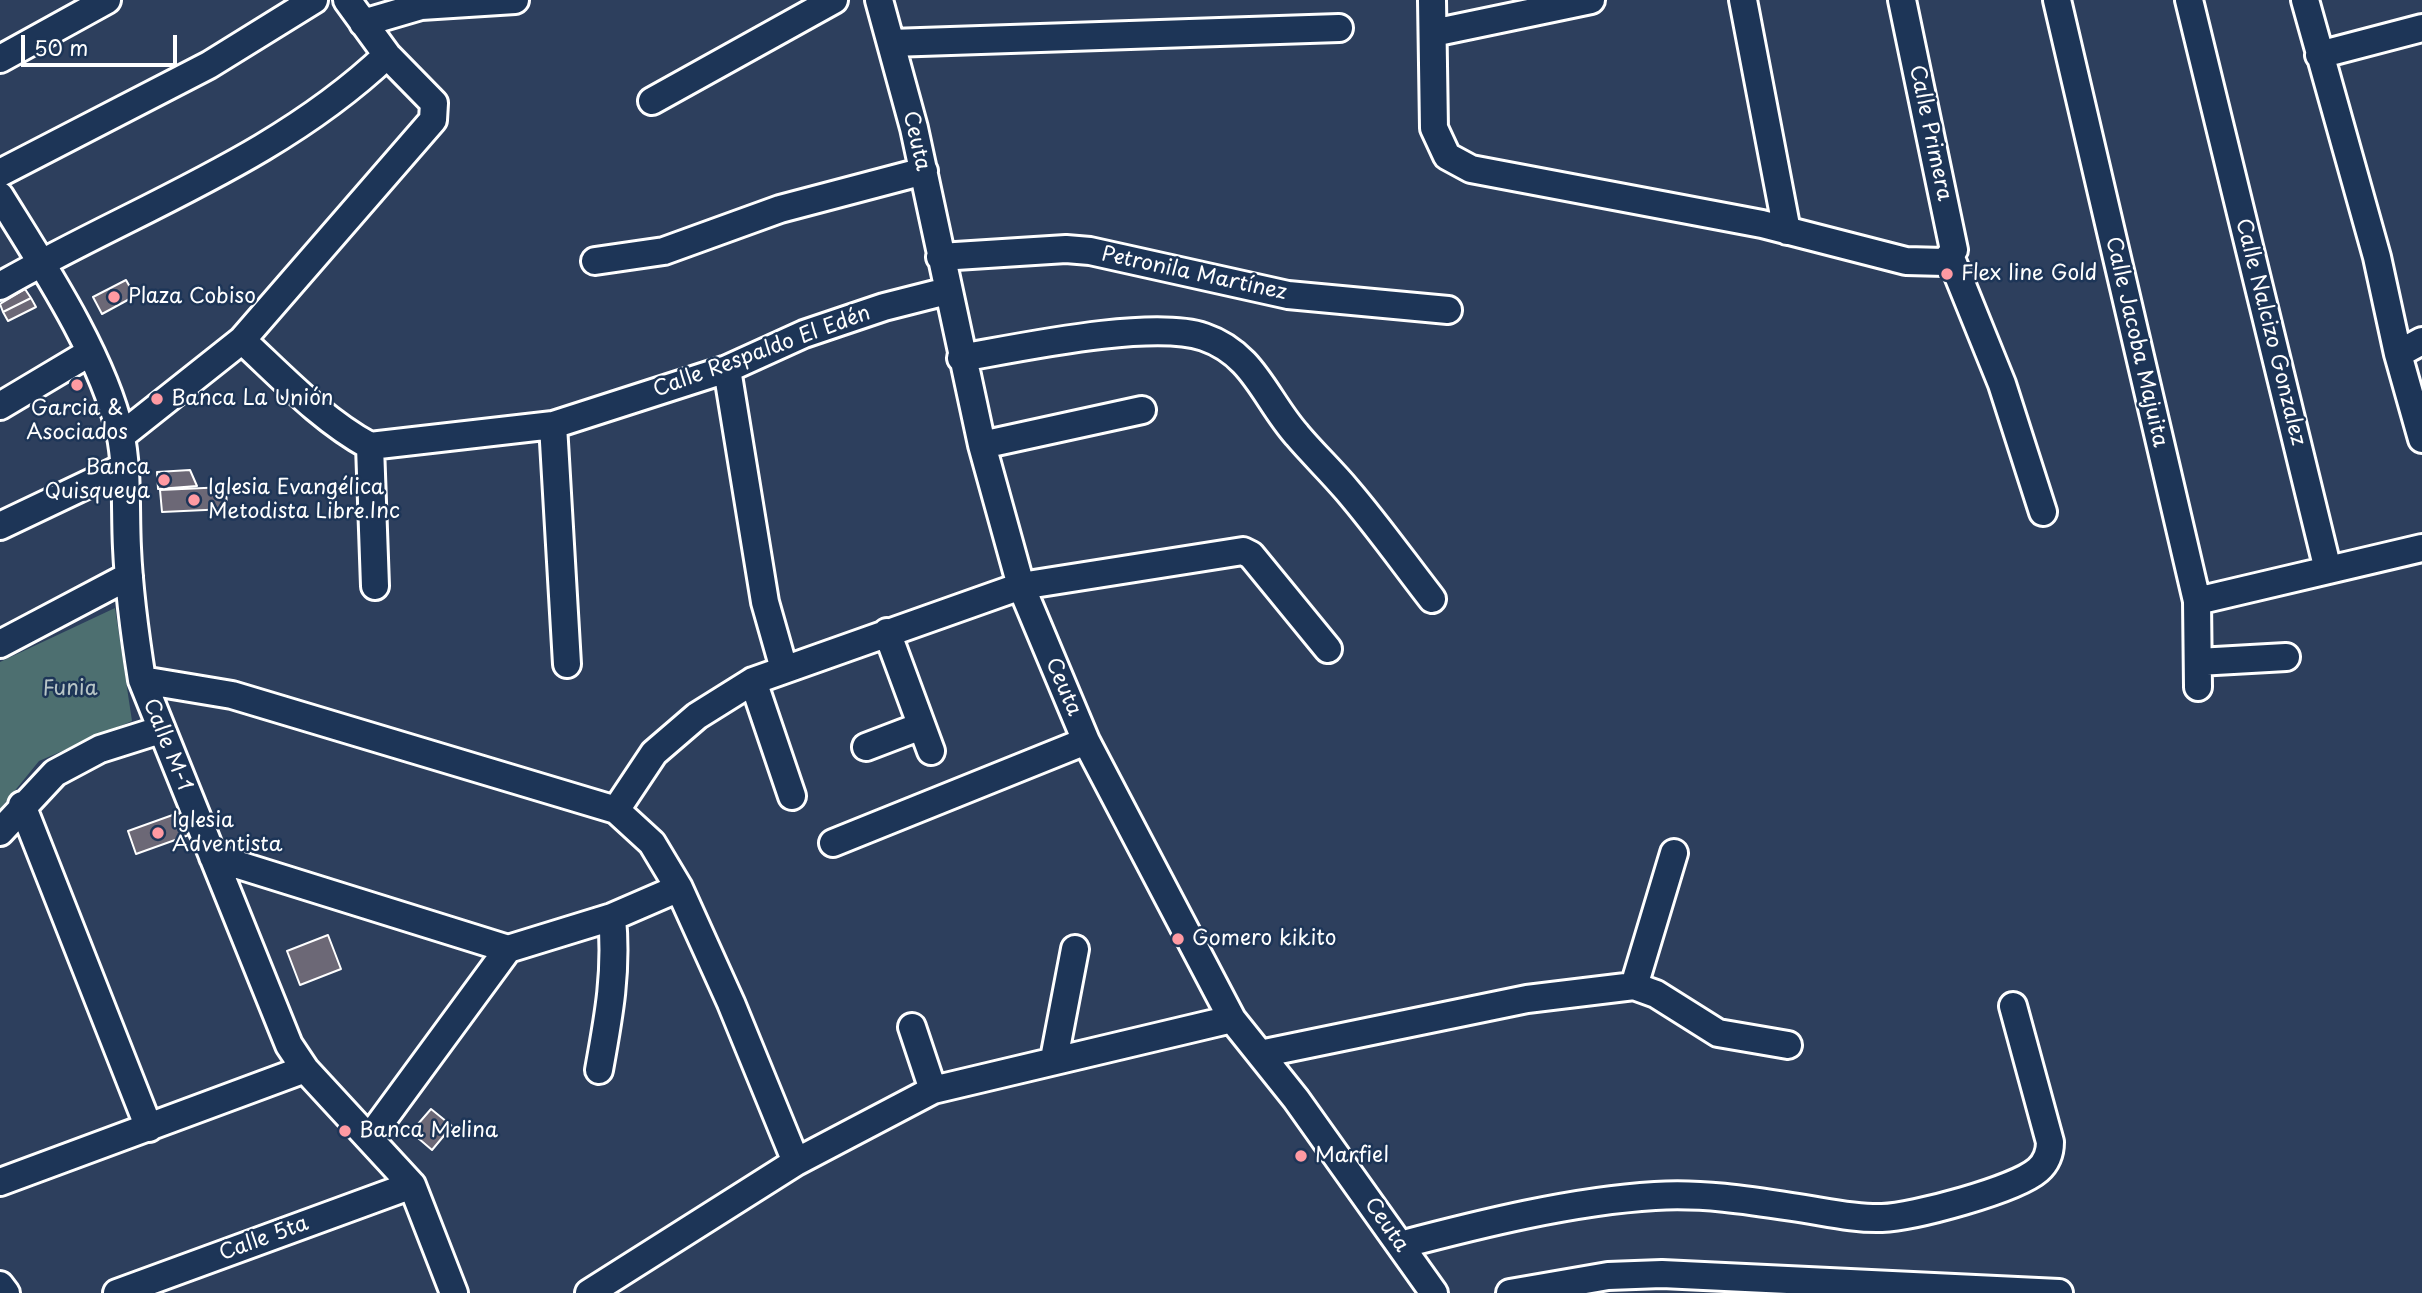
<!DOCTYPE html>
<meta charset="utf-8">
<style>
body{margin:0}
#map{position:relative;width:2422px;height:1293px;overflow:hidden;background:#2d3f5d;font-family:"Playpen Sans",sans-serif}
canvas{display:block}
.scale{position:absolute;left:21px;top:35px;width:156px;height:32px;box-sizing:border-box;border:4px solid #fff;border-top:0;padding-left:9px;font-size:21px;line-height:24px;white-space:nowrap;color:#fff;-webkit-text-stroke:5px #1d3557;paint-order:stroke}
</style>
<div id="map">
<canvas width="2422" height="1293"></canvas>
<div class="scale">50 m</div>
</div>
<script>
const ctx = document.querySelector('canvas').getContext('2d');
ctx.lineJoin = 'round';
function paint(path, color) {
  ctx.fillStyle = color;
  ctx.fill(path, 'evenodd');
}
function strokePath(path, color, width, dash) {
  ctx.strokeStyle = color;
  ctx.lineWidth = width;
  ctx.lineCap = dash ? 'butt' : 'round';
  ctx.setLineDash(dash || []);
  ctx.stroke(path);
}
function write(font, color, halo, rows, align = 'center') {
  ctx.font = font + ' "Playpen Sans",sans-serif';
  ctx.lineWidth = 5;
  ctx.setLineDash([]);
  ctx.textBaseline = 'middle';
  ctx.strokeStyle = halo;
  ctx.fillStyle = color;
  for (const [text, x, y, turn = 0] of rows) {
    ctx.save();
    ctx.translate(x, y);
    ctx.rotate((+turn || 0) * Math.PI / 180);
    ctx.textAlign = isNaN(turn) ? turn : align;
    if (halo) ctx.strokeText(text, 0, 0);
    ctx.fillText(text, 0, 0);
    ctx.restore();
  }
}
paint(new Path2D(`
 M 115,608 L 132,721 L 39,761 L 0,809 L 0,662 Z`), '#4d6f70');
const building = new Path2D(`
 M 126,280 L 135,296 L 102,314 L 93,297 Z
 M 25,289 L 31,298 L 3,312 L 0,304 Z
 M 31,298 L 36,307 L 8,321 L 3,312 Z
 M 190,470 L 197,486 L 158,489 L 157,472 Z
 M 226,487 L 227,509 L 162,512 L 160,490 Z
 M 181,812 L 189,835 L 136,854 L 128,831 Z
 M 328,935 L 341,969 L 300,985 L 287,951 Z
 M 431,1109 L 452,1126 L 432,1150 L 411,1132 Z`);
paint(building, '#6c6876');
strokePath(building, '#fff', 2);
const minor = new Path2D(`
 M 879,0 L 914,128 L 982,445 L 1021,586 L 1086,741 L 1232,1019 L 1296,1099 L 1434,1293
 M 1432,0 L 1434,128 L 1447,156 L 1471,169 L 1762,224 L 1906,261 L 1945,262 L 1954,250 L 1902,0
 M 1743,0 L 1787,231
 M 2057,0 L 2197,601 L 2198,687
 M 2189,0 L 2328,570
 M 2305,0 L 2377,257 L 2398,354 L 2422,439
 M 363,23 L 421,6 L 515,0
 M 1433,33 L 1591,0
 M 891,43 L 1339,28
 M 2319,55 L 2422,28
 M 0,59 L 107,0
 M 652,101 L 834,0
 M 0,173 L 209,65 L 314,0
 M 0,196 C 42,264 102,354 120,432 C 128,469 125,510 127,548 C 129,593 135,636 142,680 L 289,1045 L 305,1069 L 412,1185 L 454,1293
 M 940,257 L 1066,249 L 1090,251 L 1288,295 L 1448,310
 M 1951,258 L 2002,384 L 2043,512
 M 595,261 L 664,251 L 780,209 L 924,171
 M 0,286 C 130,211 277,160 387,55
 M 242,340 C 282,377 322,420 370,446 L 553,425 L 727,369 L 804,334 L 884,307 L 947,291
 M 2398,354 L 2422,341
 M 961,358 C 1018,348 1152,319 1204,337 C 1254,354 1265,399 1297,435 C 1313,454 1331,471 1347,490 C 1377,525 1404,563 1432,599
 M 727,369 L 765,602 L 784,669
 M 0,406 L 89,353
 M 553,425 L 567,664
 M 121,436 L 242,340 L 433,120 L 434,103 L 387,55 L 347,0
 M 982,445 L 1142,410
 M 370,446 L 375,586
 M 0,526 L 124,467
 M 2197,601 L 2422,548
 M 887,632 L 931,751
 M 0,644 L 129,576
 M 2198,662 L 2286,657
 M 142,680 L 232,695 L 616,810 L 652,843 L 679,888 L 731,1003 L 796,1162
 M 753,681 L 792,796
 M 866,747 L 921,726
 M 22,805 L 149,1128
 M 616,810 L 654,753 L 697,716 L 753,681 L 1021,586 L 1243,551 L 1251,555 L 1328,649
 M 0,832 L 55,773 L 100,749 L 160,730
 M 833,843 L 1086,741
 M 213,857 L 508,949 L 612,917 L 679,888
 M 1634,986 L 1674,853
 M 912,1027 L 933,1090
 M 1260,1054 L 1527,999 L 1634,986 L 1656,994 L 1718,1033 L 1788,1045
 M 1054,1059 L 1075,949
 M 599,1070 C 609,1015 617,972 612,917
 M 370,1137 L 508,949
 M 0,1182 L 305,1069
 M 1400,1245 C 1480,1224 1572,1201 1655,1196 C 1701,1193 1747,1200 1792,1207 C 1822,1211 1852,1219 1882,1218 C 1913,1217 2015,1190 2038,1170 C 2047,1162 2050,1153 2050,1142 L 2013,1006
 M 0,1285 L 6,1293
 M 117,1293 L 412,1185
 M 589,1293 L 796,1162 L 933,1090 L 1232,1019
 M 1510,1293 L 1608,1276 L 1662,1274 L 2059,1293`);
strokePath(minor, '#fff', 32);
strokePath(minor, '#1d3557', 26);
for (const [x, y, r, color] of [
 [1947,274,7,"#ff9aa2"],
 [114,297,7,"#ff9aa2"],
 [77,385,7,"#ff9aa2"],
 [157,399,7,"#ff9aa2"],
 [164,480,7,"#ff9aa2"],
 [194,500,7,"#ff9aa2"],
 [158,833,7,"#ff9aa2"],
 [1178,939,7,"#ff9aa2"],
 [345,1131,7,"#ff9aa2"],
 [1301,1156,7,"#ff9aa2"]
]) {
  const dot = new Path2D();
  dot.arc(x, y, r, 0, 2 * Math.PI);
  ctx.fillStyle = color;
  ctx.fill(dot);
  strokePath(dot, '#1d3557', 2.5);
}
write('21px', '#fff', '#1d3557', [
 ["Calle Primera",1930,133,78],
 ["Ceuta",916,141,77],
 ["Petronila Martínez",1194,274,12],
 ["Calle Nalcizo Gonzalez",2270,332,76],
 ["Calle Jacoba Majuita",2136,342,77],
 ["Calle Respaldo El Edén",762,352,-20],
 ["Ceuta",1063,687,67],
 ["Calle M-1",167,745,68],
 ["Ceuta",1386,1225,55],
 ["Calle 5ta",264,1239,-20]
]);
write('21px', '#fff', '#1d3557', [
 ["Flex line Gold",1961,274],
 ["Plaza Cobiso",128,297],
 ["Banca La Unión",171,399],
 ["Garcia &",77,409,"center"],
 ["Asociados",77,433,"center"],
 ["Banca",150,468,"right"],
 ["Quisqueya",150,492,"right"],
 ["Iglesia Evangélica",208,488],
 ["Metodista Libre.Inc",208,512],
 ["Iglesia",172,821],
 ["Adventista",172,845],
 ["Gomero kikito",1192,939],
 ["Banca Melina",359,1131],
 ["Marfiel",1315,1156]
], 'left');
write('21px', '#b8c5c6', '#1d3557', [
 ["Funia",70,689]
]);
</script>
